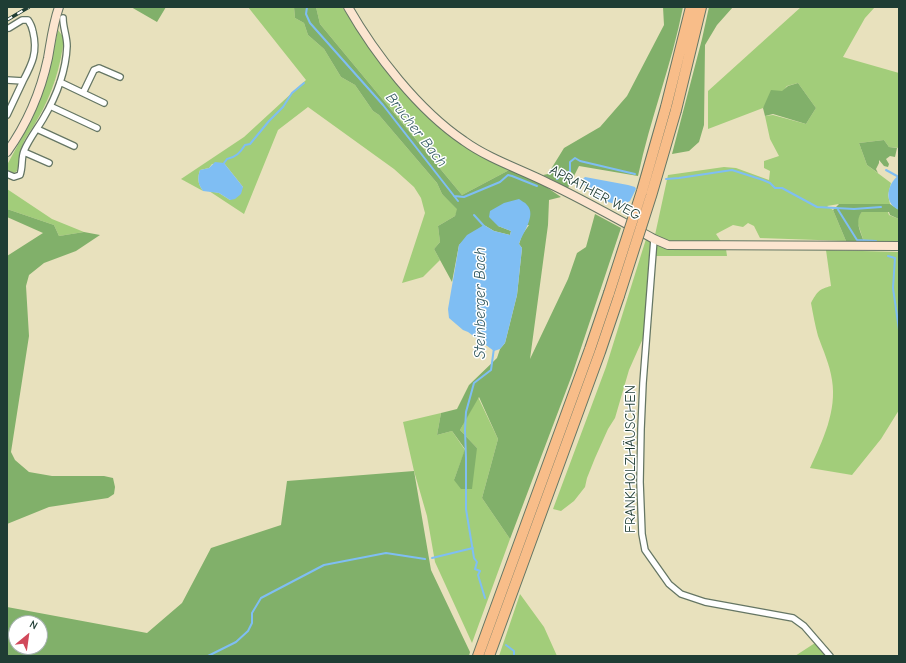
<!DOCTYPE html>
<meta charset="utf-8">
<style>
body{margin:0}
#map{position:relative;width:906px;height:663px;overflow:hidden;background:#e8e1bd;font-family:"Comic Neue",sans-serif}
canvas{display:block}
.frame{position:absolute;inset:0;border:8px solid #1f3d34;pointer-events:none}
.north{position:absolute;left:8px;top:615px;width:40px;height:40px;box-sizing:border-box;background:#fff;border:1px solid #a5b1ae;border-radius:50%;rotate:29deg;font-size:11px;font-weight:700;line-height:16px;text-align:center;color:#1f3d34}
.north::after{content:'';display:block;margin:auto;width:14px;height:18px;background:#d1495b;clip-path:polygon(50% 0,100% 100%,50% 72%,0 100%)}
</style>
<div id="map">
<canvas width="906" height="663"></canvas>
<div class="frame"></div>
<div class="north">N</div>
</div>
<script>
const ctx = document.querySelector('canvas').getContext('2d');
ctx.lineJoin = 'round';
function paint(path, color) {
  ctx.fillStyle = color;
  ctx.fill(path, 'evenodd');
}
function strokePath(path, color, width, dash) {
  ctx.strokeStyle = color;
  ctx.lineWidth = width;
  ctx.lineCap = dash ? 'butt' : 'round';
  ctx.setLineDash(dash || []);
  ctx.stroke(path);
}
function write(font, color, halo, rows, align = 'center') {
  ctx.font = font + ' "Comic Neue",sans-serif';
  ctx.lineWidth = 3;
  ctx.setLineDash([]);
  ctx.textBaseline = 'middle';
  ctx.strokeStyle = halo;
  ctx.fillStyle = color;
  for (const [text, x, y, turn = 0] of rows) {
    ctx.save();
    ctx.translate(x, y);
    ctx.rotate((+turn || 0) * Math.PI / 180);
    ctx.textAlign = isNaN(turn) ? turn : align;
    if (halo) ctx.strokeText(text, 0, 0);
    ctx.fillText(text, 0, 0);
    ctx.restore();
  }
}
paint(new Path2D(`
 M 248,7 L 294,7 L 295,18 L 304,23 L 308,35 L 324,49 L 341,77 L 355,85 L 373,111 L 379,115 L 437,183 L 442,194 L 458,209 L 455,216 L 438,226 L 440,242 L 434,249 L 440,260 L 423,277 L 402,283 L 425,213 L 421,198 L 414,187 L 394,169 L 308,107 L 278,130 L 244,214 L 209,191 L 219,193 L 230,200 L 243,187 L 224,163 L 212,164 L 209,168 L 200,170 C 197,179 198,184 203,191 L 181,179 L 244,137 L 306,80 Z
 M 316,7 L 342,7 L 387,72 L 421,110 L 511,169 L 462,195 L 320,24 Z
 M 801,7 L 875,7 L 865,18 L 843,57 L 899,73 L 899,148 L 889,147 L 884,140 L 859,143 L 867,165 L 891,183 L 888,195 L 890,204 L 839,204 L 827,206 L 833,210 L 846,241 L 760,238 L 754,226 L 748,223 L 743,227 L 733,225 L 716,234 L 726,249 L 727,256 L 656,256 L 648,327 L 629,370 L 615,418 L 608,429 L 595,458 L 587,478 L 585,487 L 574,501 L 561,511 L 553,509 L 606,367 L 646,239 L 655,235 L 668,175 L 724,167 L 736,168 L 769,180 L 770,171 L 764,168 L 764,161 L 779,156 L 770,139 L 765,116 L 773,115 L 806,124 L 816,108 L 798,83 L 787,86 L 783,91 L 767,102 L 763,108 L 708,129 L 708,91 Z
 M 58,30 L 64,38 C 61,66 52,95 37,120 C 33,128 26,136 23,144 C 19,153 20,162 17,171 L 14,173 L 8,170 L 7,165 L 33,117 L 48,77 Z
 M 7,189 L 52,219 L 84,232 L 59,236 L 54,225 L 7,209 Z
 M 862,212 L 888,212 L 889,215 L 899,219 L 899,243 L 864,242 L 858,224 L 858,217 Z
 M 826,250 L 899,252 L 899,410 L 881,439 L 852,475 L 810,468 C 823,440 837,411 832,380 C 830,365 823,350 818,336 C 815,325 813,314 811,303 C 817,292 819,289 831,286 Z
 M 478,397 L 498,439 L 482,498 L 510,539 L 472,643 L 435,562 L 427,516 L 414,471 L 403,422 L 441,413 L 437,435 L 452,431 L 465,450 L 454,480 L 477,448 L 460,430 Z
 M 520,594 L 544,627 L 557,656 L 499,656 Z
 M 815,643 L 826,656 L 795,656 Z`), '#a2cd7a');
paint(new Path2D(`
 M 131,7 L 166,7 L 157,22 Z
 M 294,7 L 316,7 L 320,24 L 462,195 L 511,169 L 536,180 L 561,197 L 549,200 L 548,225 L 530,359 L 568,279 L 577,253 L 586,247 L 595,214 L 621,228 L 572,375 L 510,539 L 482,498 L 498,439 L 479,397 L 460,430 L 477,448 L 472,489 L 461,489 L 454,480 L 465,449 L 452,431 L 437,435 L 441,413 L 457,409 L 469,385 L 497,358 L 500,349 L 505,343 L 517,295 L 522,248 L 519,244 L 522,235 L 529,225 L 498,226 L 511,231 L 510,235 L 494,231 L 484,225 L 459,245 L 452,282 L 434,249 L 440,242 L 438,226 L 455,216 L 457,209 L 442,194 L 437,183 L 379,115 L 373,111 L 355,85 L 341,77 L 324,49 L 308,35 L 304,23 L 295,18 Z
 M 663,7 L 683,7 C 672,64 650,119 638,176 L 579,166 L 568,188 L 543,175 L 548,174 L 564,148 L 600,127 L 627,96 L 664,25 Z
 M 709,7 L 733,7 L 717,25 L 705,45 L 704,125 L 699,142 L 689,151 L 672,154 L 702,39 Z
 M 798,83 L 816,108 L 806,124 L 773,114 L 765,116 L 763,108 L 771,90 L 782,91 L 788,86 Z
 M 884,140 L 889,147 L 897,148 L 895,157 L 890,156 L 886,159 L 889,164 L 888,167 L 884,166 L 879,160 L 879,163 L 876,169 L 878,173 L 867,165 L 859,143 Z
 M 839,204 L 890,204 L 899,210 L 899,219 L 890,215 L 889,212 L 862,212 C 854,221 861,232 864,242 L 846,241 L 833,210 Z
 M 7,209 L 54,225 L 59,236 L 84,232 L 100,235 L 76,251 L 44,263 L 29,275 L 26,286 L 29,336 L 11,452 L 15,460 L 29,472 L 52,476 L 104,476 L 113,478 L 115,487 L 114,494 L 108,498 L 49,507 L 7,524 L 7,256 L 43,233 L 7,217 Z
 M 414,471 L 431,570 L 470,652 L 469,656 L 7,656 L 7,607 L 147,633 L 182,603 L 211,548 L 281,525 L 287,481 ZM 16,623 L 40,623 L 40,647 L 16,647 Z`), '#81b06a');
paint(new Path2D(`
 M 215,162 L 224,163 L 243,187 L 241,194 L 235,199 L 230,200 L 219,193 L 203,191 C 198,184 197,179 200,170 L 209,168 Z
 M 899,175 L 899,210 C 883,203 887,184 899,175 Z
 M 585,177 L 628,185 L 635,187 L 636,189 L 630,201 L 620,206 C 606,201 585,196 583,179 Z
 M 519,199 C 521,201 525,202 527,205 C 537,215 522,234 519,244 L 522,248 L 517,295 L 505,343 L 500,349 L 494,351 L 468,332 L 463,330 L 449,318 L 448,309 L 459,245 L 467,235 L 484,225 L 494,231 L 510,235 L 511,231 L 498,226 L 489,217 L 490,211 L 504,203 Z`), '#7fbef3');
strokePath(new Path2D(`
 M 307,7 L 306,14 L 310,23 L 383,105 L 458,201
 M 224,163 L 227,159 C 236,157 240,153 245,145 L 250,144 L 269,121 L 283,107 L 292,93 L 304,83
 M 886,170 L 897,176
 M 557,179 L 563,173 L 570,172 L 570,162 L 575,158 L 580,161 L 635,174
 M 666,179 L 679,178 L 732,170 L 763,180 L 770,183 L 775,188 L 782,188 L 817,207 L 854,209 L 881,207
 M 454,196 L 464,197 L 500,182 L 508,175 L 512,176 L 537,186
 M 837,208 L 857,240 L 876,241
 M 474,215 L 484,226
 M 888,256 L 895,258 L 893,288 L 899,330
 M 432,558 L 473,548
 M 485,598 L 478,575 L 480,571 L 475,569 L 477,562 L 474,558 L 466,509 L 466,458 L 465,430 L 466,412 L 474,383 L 491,370 L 494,348
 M 506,645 L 514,651 L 514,656
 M 208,656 L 236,642 L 248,631 L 252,623 L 252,613 L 261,598 L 324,565 L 386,553 L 425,559`), '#7fbef3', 2);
const street = new Path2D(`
 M 7,80 L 23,81 C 32,64 38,52 33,32 C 32,27 31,24 28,20 L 22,20 L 9,28
 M 60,82 L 83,93 L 94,70 L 99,68 L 120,77
 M 83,93 L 104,103
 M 50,106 L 97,128
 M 7,115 L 23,81
 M 37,129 L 74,146
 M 24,152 L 49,163
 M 7,174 L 14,177 L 20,175 C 23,167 21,158 24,151 C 29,139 37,129 43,119 C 56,97 66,71 67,46 C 67,36 63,28 63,18
 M 654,239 L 643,383 L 641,429 L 640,482 L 642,534 L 645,550 L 669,584 L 681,594 L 705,602 L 793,618 L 804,626 L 830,656`);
const secondary = new Path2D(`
 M 348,7 C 375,54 418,110 464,141 C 489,159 520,169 548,183 C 584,200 619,220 654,239 L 668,245 L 899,246
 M 7,152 C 27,124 41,91 48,58 C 51,41 53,24 59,7`);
const highway = new Path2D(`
 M 666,107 L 691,7
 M 676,110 L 701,7
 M 478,656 L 590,349 L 609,293
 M 489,656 L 600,352 L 619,296`);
strokePath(street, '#657664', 8);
strokePath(secondary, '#657664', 10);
strokePath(highway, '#657664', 12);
strokePath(street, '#fff', 5.5);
strokePath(secondary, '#fce5d0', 8);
strokePath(highway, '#f8bd89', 10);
const rail = new Path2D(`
 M 7,20 L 29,7`);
strokePath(rail, '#1f3d34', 3.5);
strokePath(rail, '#fff', 2, [6]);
const highwayBridge = new Path2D(`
 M 609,293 L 642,191 L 666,107
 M 619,296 L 651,196 L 676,110`);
strokePath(highwayBridge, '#657664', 12, []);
strokePath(highwayBridge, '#f8bd89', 10);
write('14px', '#1f3d34', '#fff', [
 ["APRATHER WEG",595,193,28],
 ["FRANKHOLZHÄUSCHEN",631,459,-90]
]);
write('italic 15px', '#375d64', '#fff', [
 ["Brucher Bach",416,130,52],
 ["Steinberger Bach",481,303,-90]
]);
</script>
